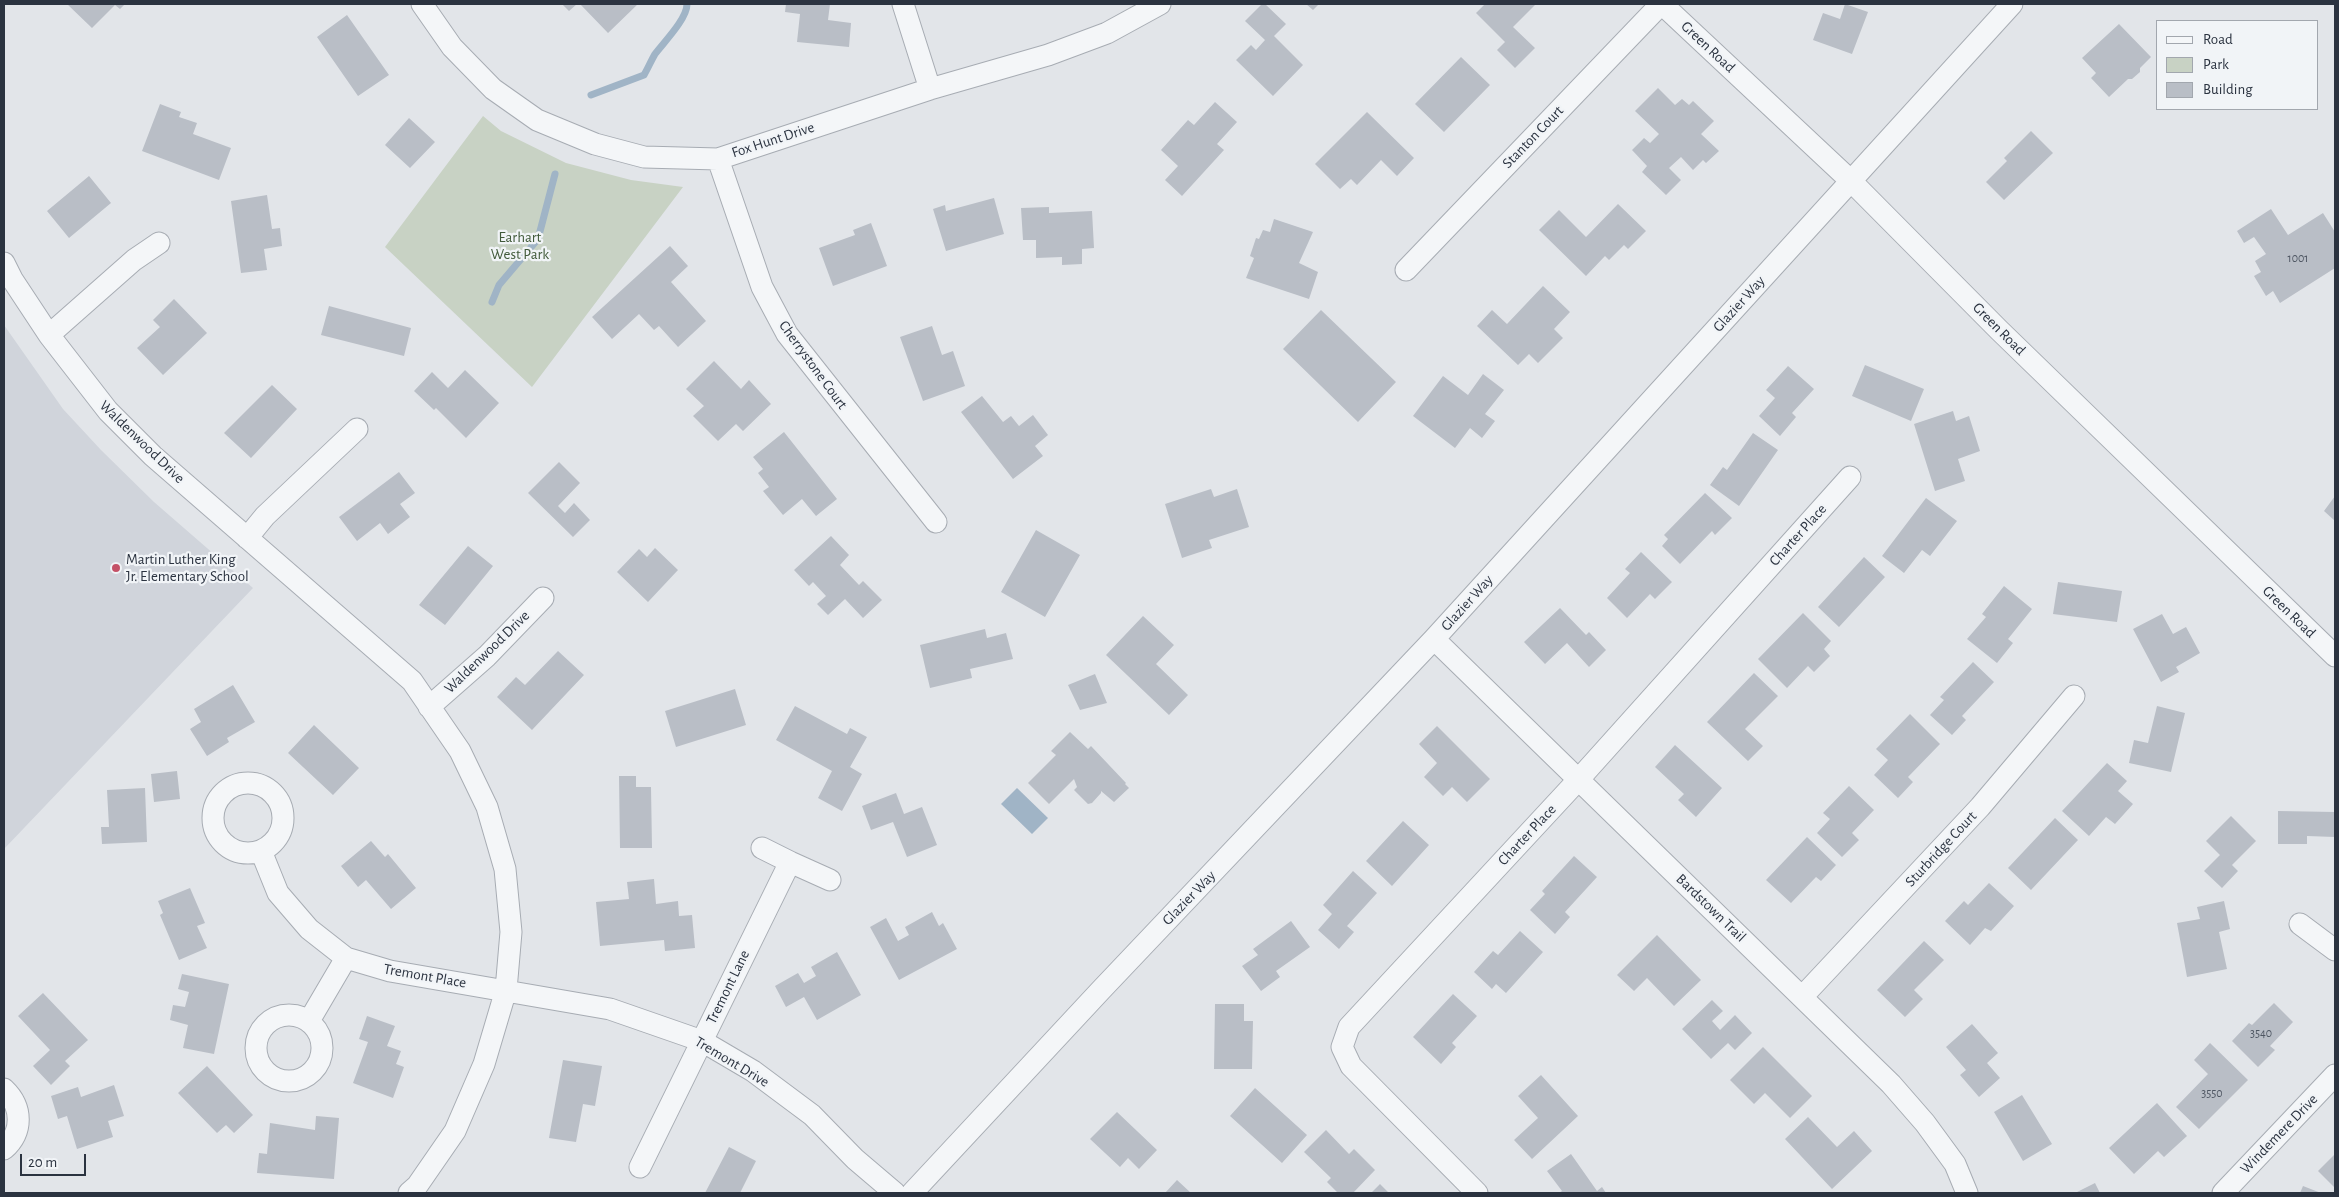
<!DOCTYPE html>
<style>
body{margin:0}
#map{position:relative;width:2339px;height:1197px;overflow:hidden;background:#e2e5e9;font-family:"Alegreya Sans",sans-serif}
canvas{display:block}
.frame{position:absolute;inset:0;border:5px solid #2b3340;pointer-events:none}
.legend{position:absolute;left:2156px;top:20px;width:162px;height:90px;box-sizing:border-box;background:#f1f4f7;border:1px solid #a2a7ae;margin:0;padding:6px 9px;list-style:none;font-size:15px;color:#2b3340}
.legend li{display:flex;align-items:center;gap:10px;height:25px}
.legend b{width:25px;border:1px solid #a2a7ae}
.scale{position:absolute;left:20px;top:1154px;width:66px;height:22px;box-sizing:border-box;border:2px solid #2b3340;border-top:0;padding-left:6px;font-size:15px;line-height:18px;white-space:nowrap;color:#2b3340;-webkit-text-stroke:4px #f1f4f7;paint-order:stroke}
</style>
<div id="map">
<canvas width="2339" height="1197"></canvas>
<div class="frame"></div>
<ul class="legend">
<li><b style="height:6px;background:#f4f6f8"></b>Road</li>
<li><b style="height:14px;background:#c8d2c4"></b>Park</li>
<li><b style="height:14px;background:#b9bec6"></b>Building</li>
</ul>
<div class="scale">20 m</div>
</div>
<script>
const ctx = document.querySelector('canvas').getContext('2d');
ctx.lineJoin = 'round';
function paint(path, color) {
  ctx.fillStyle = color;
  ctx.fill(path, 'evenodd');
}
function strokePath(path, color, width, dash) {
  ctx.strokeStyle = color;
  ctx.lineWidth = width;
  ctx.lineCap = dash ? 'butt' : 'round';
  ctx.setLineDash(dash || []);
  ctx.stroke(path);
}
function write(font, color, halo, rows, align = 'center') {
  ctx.font = font + ' "Alegreya Sans",sans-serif';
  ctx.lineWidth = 4.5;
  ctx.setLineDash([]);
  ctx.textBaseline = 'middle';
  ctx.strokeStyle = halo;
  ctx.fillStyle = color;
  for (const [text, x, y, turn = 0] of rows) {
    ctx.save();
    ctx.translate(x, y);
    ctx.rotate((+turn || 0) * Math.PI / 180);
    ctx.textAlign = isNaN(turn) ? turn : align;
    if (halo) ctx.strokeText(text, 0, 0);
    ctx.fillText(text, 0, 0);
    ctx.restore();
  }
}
paint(new Path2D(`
 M 4,325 L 63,409 L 101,450 L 154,502 L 253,588 L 4,849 Z`), '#d0d4db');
paint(new Path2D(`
 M 483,116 L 501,131 L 566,163 L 631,180 L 683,187 L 532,387 L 385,247 Z`), '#c8d2c4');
paint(new Path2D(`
 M 1017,788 L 1048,818 L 1032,834 L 1001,804 Z`), '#a0b4c6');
strokePath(new Path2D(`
 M 591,95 L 644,75 C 648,68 651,61 655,54 C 664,42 687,19 687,4
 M 492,302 L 499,285 L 538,239 L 555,174`), '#a0b4c6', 7);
paint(new Path2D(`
 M 67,4 L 125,4 L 120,9 L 115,5 L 92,28 Z
 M 562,4 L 577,4 L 569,11 Z
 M 580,4 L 638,4 L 608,33 Z
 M 786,4 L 830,4 L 828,20 L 851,23 L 849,47 L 797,42 L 800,14 L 785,12 Z
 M 1262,4 L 1265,4 L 1286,24 L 1274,36 L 1303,65 L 1273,96 L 1236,60 L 1251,45 L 1256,50 L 1265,40 L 1245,21 Z
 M 1306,4 L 1319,4 L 1313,10 Z
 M 1485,4 L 1536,4 L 1513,27 L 1535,48 L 1515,68 L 1497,50 L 1505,42 L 1476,13 Z
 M 1845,4 L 1868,12 L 1852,54 L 1813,40 L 1823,13 L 1840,19 Z
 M 347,15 L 389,75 L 358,96 L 317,37 Z
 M 2119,24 L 2151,57 L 2140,68 L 2140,72 L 2132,79 L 2128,79 L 2109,97 L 2091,78 L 2096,73 L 2082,58 Z
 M 1461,57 L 1490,85 L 1444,132 L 1415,104 Z
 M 1658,88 L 1675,105 L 1682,99 L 1689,105 L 1693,101 L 1714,121 L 1701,134 L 1719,151 L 1706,163 L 1703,160 L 1693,170 L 1681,157 L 1669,168 L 1681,180 L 1666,195 L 1642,172 L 1647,166 L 1632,150 L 1644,138 L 1650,143 L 1659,134 L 1635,111 Z
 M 1215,102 L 1237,122 L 1217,144 L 1224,150 L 1182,196 L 1165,180 L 1178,166 L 1161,150 L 1188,120 L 1194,125 Z
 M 160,104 L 181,112 L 179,117 L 197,123 L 193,134 L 231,148 L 219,180 L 142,151 Z
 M 1367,112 L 1414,158 L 1397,176 L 1381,160 L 1357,185 L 1351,179 L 1340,189 L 1315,164 Z
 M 409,118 L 435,142 L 410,168 L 385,145 Z
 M 2031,131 L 2053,153 L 2004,200 L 1986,182 L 2007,161 L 2004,158 Z
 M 89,176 L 111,203 L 69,238 L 47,211 Z
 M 267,195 L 272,229 L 280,228 L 282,246 L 264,249 L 267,270 L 241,273 L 231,201 Z
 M 994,198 L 1004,234 L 946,251 L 933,209 L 945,205 L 946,211 Z
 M 1618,204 L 1646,231 L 1628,249 L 1624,245 L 1609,260 L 1605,256 L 1586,276 L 1539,230 L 1559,210 L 1586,237 Z
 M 1049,207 L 1049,213 L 1092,211 L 1094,248 L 1082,249 L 1082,264 L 1062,265 L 1062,257 L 1036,258 L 1036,240 L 1023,240 L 1021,208 Z
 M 2271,209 L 2288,235 L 2323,213 L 2335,232 L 2335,268 L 2280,303 L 2273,291 L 2266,296 L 2254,276 L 2261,272 L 2255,261 L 2266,254 L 2254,237 L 2244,243 L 2237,231 Z
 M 1274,219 L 1313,232 L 1299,263 L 1318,272 L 1309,299 L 1246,278 L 1254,258 L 1250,256 L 1256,238 L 1259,239 L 1263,230 L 1270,232 Z
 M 871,223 L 887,266 L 833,286 L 819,248 L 855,235 L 853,230 Z
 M 670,246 L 688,266 L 671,282 L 706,321 L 678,347 L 659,326 L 654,330 L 639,314 L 612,339 L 592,317 Z
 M 1543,286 L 1570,312 L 1554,329 L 1563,338 L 1538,363 L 1529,354 L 1518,365 L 1477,326 L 1492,310 L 1507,324 Z
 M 174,299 L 207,333 L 163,375 L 137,348 L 160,327 L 153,320 Z
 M 329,306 L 411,328 L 404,356 L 321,335 Z
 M 1321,310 L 1396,382 L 1358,422 L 1283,349 Z
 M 932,326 L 942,355 L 953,351 L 965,386 L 923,401 L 900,337 Z
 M 714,361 L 741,389 L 749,380 L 771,404 L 743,431 L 736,424 L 718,441 L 693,416 L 704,406 L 686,389 Z
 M 1865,365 L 1924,389 L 1911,421 L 1852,396 Z
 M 1788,366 L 1814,389 L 1792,413 L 1796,417 L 1780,436 L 1759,416 L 1775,398 L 1766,390 Z
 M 465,370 L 499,403 L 466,438 L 436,408 L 434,410 L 414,391 L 432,372 L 448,388 Z
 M 1483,374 L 1504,390 L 1485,414 L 1495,421 L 1482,438 L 1470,428 L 1455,448 L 1413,416 L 1443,376 L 1468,395 Z
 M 272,385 L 297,409 L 251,458 L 224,433 Z
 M 982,396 L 1003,422 L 1011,416 L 1019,426 L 1033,415 L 1048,435 L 1035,446 L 1043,456 L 1013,479 L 961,412 Z
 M 1953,411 L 1956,421 L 1969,416 L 1980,451 L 1958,459 L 1965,481 L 1935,491 L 1914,424 Z
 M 784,432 L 837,499 L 816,516 L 802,499 L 783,515 L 763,491 L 769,487 L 758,473 L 763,469 L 753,457 Z
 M 1753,433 L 1778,450 L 1739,506 L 1710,485 L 1723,467 L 1727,470 Z
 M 559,462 L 580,483 L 558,506 L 565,513 L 574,503 L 590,520 L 573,537 L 528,493 Z
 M 399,472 L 415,493 L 400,504 L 410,517 L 388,534 L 380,523 L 357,541 L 339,517 Z
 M 1211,489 L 1214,497 L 1237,489 L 1249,527 L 1209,540 L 1212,548 L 1182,558 L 1165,504 Z
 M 1705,493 L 1732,518 L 1715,535 L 1712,531 L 1680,564 L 1662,546 L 1668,539 L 1664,535 Z
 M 2335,496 L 2335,521 L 2324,511 Z
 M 1926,498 L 1957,521 L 1930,556 L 1922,550 L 1904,573 L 1882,556 Z
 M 1036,530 L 1080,555 L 1045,617 L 1001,592 Z
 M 831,536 L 849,555 L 840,565 L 859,585 L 863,581 L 882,600 L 863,618 L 845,599 L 828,615 L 817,604 L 826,596 L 813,582 L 809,586 L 794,570 Z
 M 468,546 L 493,566 L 445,625 L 419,605 Z
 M 655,548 L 678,570 L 648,602 L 617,572 L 639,549 L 647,557 Z
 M 1641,552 L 1672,582 L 1655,599 L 1650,594 L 1627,618 L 1607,598 L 1630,573 L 1625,569 Z
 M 1864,557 L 1885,577 L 1839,627 L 1818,607 Z
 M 2058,582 L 2122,591 L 2117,622 L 2053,614 Z
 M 2004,586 L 2032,609 L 2008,639 L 2013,643 L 1997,663 L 1967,639 L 1986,617 L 1982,614 Z
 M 1560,608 L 1586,635 L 1589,632 L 1606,650 L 1589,667 L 1567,643 L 1545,664 L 1524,642 Z
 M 1803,613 L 1831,641 L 1824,649 L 1830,656 L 1814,672 L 1808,666 L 1787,688 L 1758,659 Z
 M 2162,614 L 2173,634 L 2186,627 L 2200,653 L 2176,667 L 2179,672 L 2161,682 L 2133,629 Z
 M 1143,616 L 1174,645 L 1156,664 L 1188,695 L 1169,715 L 1106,655 Z
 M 985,629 L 987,638 L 1006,633 L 1013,659 L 970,669 L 972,678 L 930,688 L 920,645 Z
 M 558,651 L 584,675 L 532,730 L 497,697 L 516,677 L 525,685 Z
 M 1973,662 L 1994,682 L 1962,716 L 1966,720 L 1952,735 L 1930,715 L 1944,700 L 1940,697 Z
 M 1754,673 L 1778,696 L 1745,729 L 1763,746 L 1748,761 L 1707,722 Z
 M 1095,674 L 1107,703 L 1080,710 L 1068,685 Z
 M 233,685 L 255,722 L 227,738 L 229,742 L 207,756 L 190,729 L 201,722 L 194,709 Z
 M 735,689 L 746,725 L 676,747 L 665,711 Z
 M 795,706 L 847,734 L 850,728 L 867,737 L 850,767 L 862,774 L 842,811 L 818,798 L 832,771 L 776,740 Z
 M 2157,706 L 2185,713 L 2171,772 L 2129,763 L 2134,740 L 2148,743 Z
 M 1910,714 L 1940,744 L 1908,777 L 1913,782 L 1898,798 L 1874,775 L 1888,760 L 1876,749 Z
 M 314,725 L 359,768 L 333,795 L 288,753 Z
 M 1437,726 L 1490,779 L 1467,802 L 1452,787 L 1443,796 L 1424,777 L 1437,763 L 1419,744 Z
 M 1070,732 L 1088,749 L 1091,746 L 1126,783 L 1125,784 L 1129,788 L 1114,802 L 1101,791 L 1101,793 L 1092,803 L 1088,804 L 1074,790 L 1077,787 L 1074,779 L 1049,804 L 1028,783 L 1056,755 L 1051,751 Z
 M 1675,745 L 1722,788 L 1696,817 L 1678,800 L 1684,794 L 1655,767 Z
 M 2107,763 L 2127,781 L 2118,791 L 2133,804 L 2115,824 L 2106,817 L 2089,836 L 2062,811 Z
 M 177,771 L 180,799 L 154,802 L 151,774 Z
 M 619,776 L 636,776 L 636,787 L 651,787 L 652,848 L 620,848 Z
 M 1849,786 L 1874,810 L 1852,833 L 1859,840 L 1842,857 L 1817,833 L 1830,819 L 1823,813 Z
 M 145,788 L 147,842 L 102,844 L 101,827 L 109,827 L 107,790 Z
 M 896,793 L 904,814 L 922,807 L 937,845 L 907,857 L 893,822 L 871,830 L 862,806 Z
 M 2278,811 L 2335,812 L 2335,837 L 2307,836 L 2307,844 L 2278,844 Z
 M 2231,816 L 2256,841 L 2232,865 L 2238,871 L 2222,888 L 2204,871 L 2220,855 L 2206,841 Z
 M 2055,818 L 2078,840 L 2031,890 L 2008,868 Z
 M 1403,821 L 1429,845 L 1392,886 L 1366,861 Z
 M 1807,837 L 1836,865 L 1821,881 L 1816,877 L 1791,903 L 1766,880 Z
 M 371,841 L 385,857 L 388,854 L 416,888 L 391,909 L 366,880 L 358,887 L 341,866 Z
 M 1574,856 L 1597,877 L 1565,912 L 1570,917 L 1555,934 L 1530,910 L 1545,894 L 1542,891 Z
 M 1353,871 L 1377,893 L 1347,926 L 1354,932 L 1339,949 L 1318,930 L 1332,914 L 1323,905 Z
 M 654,879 L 656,904 L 678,901 L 679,916 L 692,915 L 695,948 L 665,951 L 664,940 L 600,946 L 596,902 L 629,899 L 627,882 Z
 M 1989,883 L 2014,906 L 1991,931 L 1985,928 L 1970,945 L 1945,921 L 1964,901 L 1968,905 Z
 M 190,888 L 205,923 L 197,926 L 207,948 L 179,960 L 160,915 L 163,913 L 158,901 Z
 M 2224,901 L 2230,929 L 2219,932 L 2227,969 L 2187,977 L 2177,923 L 2200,919 L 2197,907 Z
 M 932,912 L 939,926 L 943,923 L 957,949 L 899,980 L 870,927 L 886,918 L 898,941 L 909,935 L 905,927 Z
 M 1291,921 L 1310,947 L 1276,971 L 1280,977 L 1261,991 L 1242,966 L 1258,955 L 1253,949 Z
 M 1520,931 L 1543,952 L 1506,993 L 1496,984 L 1492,989 L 1474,972 L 1493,951 L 1498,955 Z
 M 1657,935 L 1701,980 L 1674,1006 L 1647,978 L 1634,991 L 1617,975 Z
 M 1924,941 L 1944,960 L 1914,990 L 1923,999 L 1905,1017 L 1877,990 Z
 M 837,952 L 861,995 L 817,1020 L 804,997 L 786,1007 L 775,986 L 798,973 L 804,983 L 816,976 L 811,967 Z
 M 182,974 L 229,984 L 214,1054 L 183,1048 L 188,1025 L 170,1020 L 173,1005 L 185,1007 L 189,992 L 178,989 Z
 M 43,993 L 88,1040 L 65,1061 L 70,1066 L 51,1085 L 33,1066 L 50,1050 L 18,1016 Z
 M 1453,994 L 1477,1016 L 1452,1043 L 1456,1047 L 1441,1064 L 1413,1037 Z
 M 1712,1000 L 1723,1011 L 1712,1021 L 1720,1030 L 1735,1015 L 1752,1033 L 1735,1050 L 1728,1043 L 1711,1059 L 1682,1029 Z
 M 2274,1003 L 2293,1022 L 2270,1046 L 2275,1050 L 2258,1067 L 2232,1041 L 2249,1023 L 2252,1025 Z
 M 1215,1004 L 1244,1004 L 1244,1021 L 1253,1021 L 1252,1069 L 1214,1069 Z
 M 367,1016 L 395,1026 L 387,1046 L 401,1051 L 396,1064 L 404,1067 L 393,1098 L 353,1083 L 368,1042 L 359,1039 Z
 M 1972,1024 L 1998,1053 L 1987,1063 L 2000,1078 L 1979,1097 L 1960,1075 L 1966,1070 L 1946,1047 Z
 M 2210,1043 L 2248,1080 L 2199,1129 L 2176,1107 L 2208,1074 L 2194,1060 Z
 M 1763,1047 L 1812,1096 L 1790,1118 L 1765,1093 L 1754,1104 L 1730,1080 Z
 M 563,1060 L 602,1066 L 595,1106 L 583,1104 L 576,1142 L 549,1138 Z
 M 207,1066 L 253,1115 L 234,1133 L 226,1125 L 217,1133 L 178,1093 Z
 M 1541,1075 L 1578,1116 L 1532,1159 L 1514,1140 L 1538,1118 L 1518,1096 Z
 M 114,1085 L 124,1116 L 108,1121 L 113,1137 L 77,1149 L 67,1116 L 58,1119 L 51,1096 L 78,1087 L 81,1097 Z
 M 1255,1088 L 1307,1135 L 1282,1163 L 1230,1116 Z
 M 2022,1095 L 2052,1144 L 2023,1161 L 1994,1112 Z
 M 2157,1103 L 2187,1136 L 2164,1157 L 2158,1151 L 2134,1174 L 2109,1148 Z
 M 1117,1112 L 1157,1150 L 1139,1169 L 1128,1158 L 1120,1167 L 1090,1139 Z
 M 316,1116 L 339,1118 L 334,1179 L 257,1173 L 259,1153 L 267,1154 L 270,1123 L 315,1130 Z
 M 1808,1117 L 1837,1147 L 1854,1131 L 1872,1151 L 1832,1189 L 1785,1139 Z
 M 1326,1130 L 1349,1154 L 1354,1149 L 1375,1170 L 1353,1193 L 1338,1193 L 1327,1182 L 1331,1178 L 1304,1152 Z
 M 729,1147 L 756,1161 L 740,1193 L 705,1193 Z
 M 1571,1154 L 1597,1191 L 1602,1187 L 1606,1193 L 1559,1193 L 1562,1191 L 1547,1171 Z
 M 2335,1154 L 2335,1188 L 2318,1171 Z
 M 1177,1180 L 1191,1193 L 1165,1193 Z
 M 2095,1183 L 2100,1193 L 2075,1193 Z
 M 1380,1184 L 1389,1193 L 1371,1193 Z
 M 2303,1186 L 2321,1193 L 2300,1193 Z`), '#b9bec6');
const minor = new Path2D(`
 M 422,4 L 452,47 L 493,89 L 537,120 L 595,144 L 644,157 L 718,159 L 930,89 L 1048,55 L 1107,33 L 1160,4
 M 903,4 L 930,89
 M 1662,4 L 1851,181 L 1999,330 L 2335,656
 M 718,159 L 762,287 L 787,334 L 936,522
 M 4,263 L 12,279 L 49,335 L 108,411 L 153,456 L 412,681 L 460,751 L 487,807 L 505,869 L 511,932 L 506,990 L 484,1064 L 455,1131 L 417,1186 L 409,1193
 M 1406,270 L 1661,4
 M 49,335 L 134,260 L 159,243
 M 247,538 L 265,516 L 357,429
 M 1434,639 L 1891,1084 L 1925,1123 L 1955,1164 L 1967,1193
 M 429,707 L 487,656 L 543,598
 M213 818a35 35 0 1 1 70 0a35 35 0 1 1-70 0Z
 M 762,848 L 790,862
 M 261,851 L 278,893 L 309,929 L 346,958 L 390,971 L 610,1009 L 702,1041 L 753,1071 L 812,1115 L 855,1159 L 895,1193
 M 2300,924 L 2335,950
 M 1802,997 L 1980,807 L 2074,696
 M256 1048a33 33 0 1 1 66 0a33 33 0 1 1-66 0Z
 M 309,1021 L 346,958
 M 4,1089 C 23,1107 23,1132 4,1149
 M 640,1167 L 790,862 L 830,880
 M 912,1193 L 1101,990 L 1434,639 L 2012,4
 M 1477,1193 L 1351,1066 L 1342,1047 L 1349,1027 L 1579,779 L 1850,477
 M 2223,1193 L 2335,1075`);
strokePath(minor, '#a7acb3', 23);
strokePath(minor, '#f4f6f8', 21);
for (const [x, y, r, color] of [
 [116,568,5,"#c45167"]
]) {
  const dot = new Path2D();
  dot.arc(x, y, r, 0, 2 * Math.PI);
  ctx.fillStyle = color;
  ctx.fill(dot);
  strokePath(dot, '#f1f4f7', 2);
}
write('12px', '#4e5662', null, [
 ["1001",2298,258],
 ["3540",2261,1033],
 ["3550",2212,1093]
]);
write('15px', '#2b3340', '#f1f4f7', [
 ["Green Road",1708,47,43],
 ["Stanton Court",1533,137,-46],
 ["Fox Hunt Drive",773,140,-18],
 ["Glazier Way",1739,304,-48],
 ["Green Road",1999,329,45],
 ["Cherrystone Court",813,365,54],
 ["Waldenwood Drive",142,442,44],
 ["Charter Place",1798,535,-48],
 ["Glazier Way",1467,603,-48],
 ["Green Road",2289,612,44],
 ["Waldenwood Drive",487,652,-44],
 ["Charter Place",1527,835,-47],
 ["Sturbridge Court",1941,849,-47],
 ["Glazier Way",1189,898,-46],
 ["Bardstown Trail",1711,908,44],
 ["Tremont Place",425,976,10],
 ["Tremont Lane",728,987,-64],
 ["Tremont Drive",732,1062,31],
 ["Windemere Drive",2279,1134,-46]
]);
write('15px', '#415a3a', '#f1f4f7', [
 ["Earhart",520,237],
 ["West Park",520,254]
]);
write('15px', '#2b3340', '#f1f4f7', [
 ["Martin Luther King",126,559],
 ["Jr. Elementary School",126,576]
], 'left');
</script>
